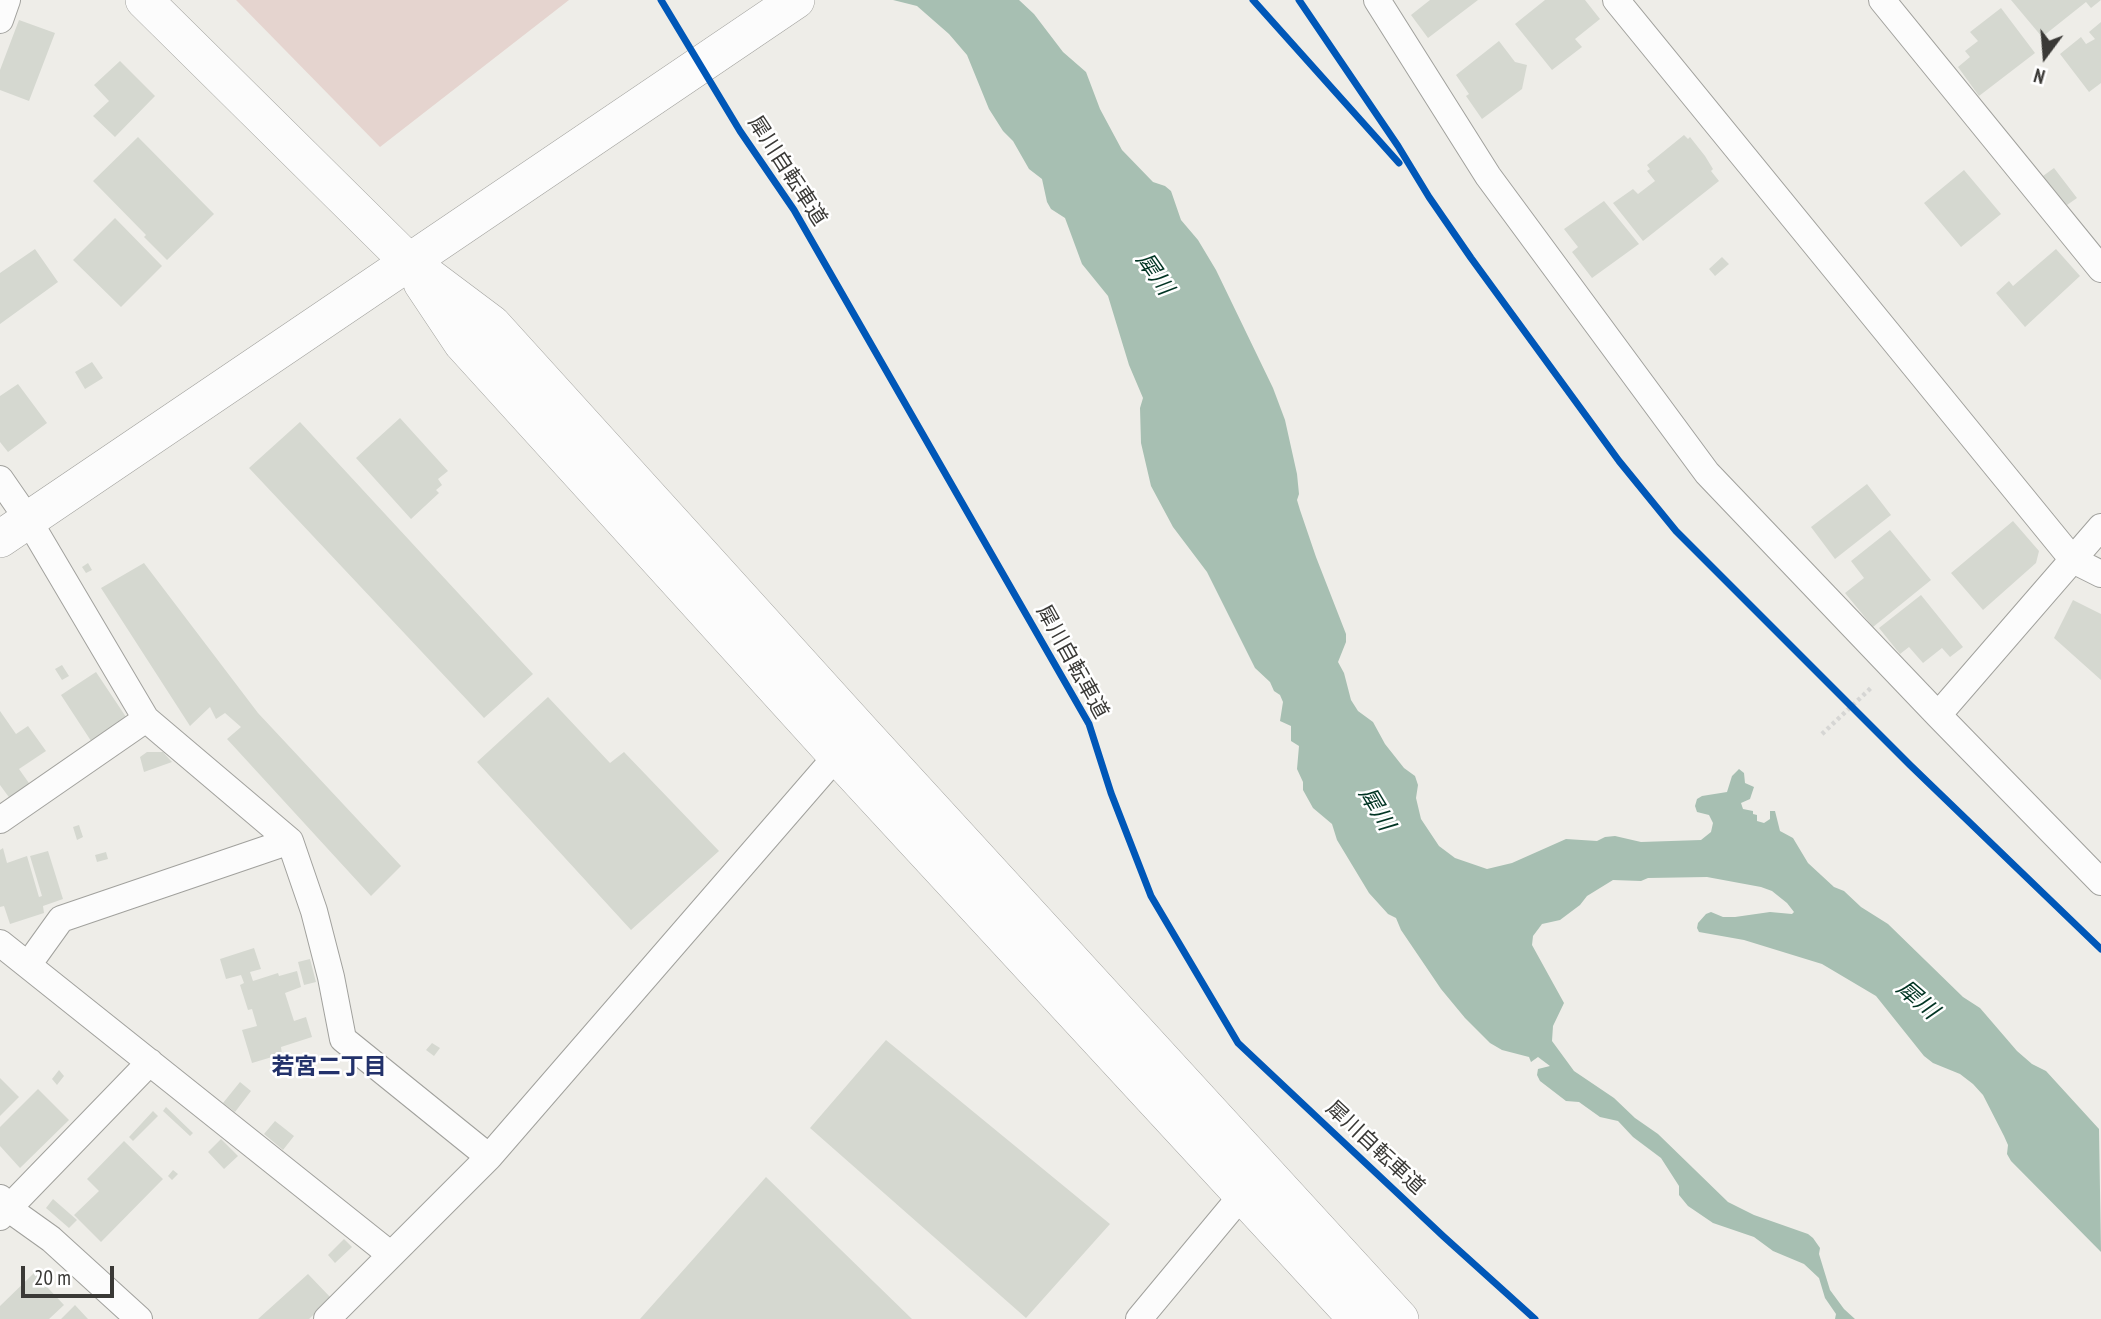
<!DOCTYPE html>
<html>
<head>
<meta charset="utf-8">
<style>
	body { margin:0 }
	#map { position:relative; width:2101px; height:1319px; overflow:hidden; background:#eeede8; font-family:"PT Sans Narrow",sans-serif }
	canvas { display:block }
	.north { position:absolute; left:2010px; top:21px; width:70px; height:70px; -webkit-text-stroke:5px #fff; paint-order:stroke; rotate:196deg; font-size:19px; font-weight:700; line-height:28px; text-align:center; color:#3a3936 }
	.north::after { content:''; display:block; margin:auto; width:24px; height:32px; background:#3a3936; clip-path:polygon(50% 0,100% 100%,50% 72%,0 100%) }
	.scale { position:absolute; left:21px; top:1266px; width:93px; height:32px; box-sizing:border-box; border:4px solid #3a3936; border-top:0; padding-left:9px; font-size:21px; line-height:24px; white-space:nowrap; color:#3a3936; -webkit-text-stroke:5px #fff; paint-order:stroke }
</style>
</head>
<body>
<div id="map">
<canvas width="2101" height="1319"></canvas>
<div class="north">N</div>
<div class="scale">20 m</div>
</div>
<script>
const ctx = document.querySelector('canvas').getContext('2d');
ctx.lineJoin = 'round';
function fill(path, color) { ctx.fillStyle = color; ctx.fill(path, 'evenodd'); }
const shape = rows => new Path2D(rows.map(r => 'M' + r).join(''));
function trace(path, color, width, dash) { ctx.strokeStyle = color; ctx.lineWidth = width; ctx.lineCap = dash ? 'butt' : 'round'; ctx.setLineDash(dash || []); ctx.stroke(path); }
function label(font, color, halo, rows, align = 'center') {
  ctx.font = font + ' "PT Sans Narrow","Noto Sans JP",sans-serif'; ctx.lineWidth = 5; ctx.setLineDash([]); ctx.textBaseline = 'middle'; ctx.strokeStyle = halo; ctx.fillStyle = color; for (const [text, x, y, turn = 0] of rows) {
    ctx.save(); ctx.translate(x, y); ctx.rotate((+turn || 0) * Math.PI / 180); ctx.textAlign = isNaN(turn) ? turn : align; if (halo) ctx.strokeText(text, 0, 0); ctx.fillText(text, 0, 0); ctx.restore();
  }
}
const green = shape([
	[236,0,569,0,380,147]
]);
const water = shape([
	[893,0,1019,0,1034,14,1063,52,1086,72,1100,109,1122,150,1153,182,1165,186,1171,191,1181,220,1198,240,1216,270,1273,388,1285,420,1297,474,1299,494,1297,500,1300,510,1316,557,1346,634,1346,642,1338,662,1344,673,1351,700,1358,711,1373,722,1385,744,1404,768,1415,776,1418,785,1416,798,1421,819,1439,846,1455,858,1487,869,1512,863,1566,839,1597,841,1605,837,1615,836,1641,842,1701,840,1711,832,1713,823,1709,815,1697,812,1695,806,1697,799,1702,796,1727,792,1732,776,1739,769,1744,773,1745,783,1754,787,1750,799,1741,803,1743,809,1753,811,1753,814,1757,815,1757,821,1764,823,1770,819,1770,811,1775,811,1780,831,1793,838,1808,863,1834,887,1844,891,1861,907,1888,924,1963,997,1980,1008,2017,1051,2032,1064,2046,1071,2099,1129,2101,1252,2011,1161,2007,1154,2008,1145,2004,1136,1983,1095,1973,1084,1960,1074,1933,1063,1924,1056,1876,996,1822,964,1744,940,1699,932,1697,928,1698,923,1706,914,1711,912,1723,917,1735,917,1770,912,1792,914,1794,912,1787,903,1772,891,1761,887,1707,877,1648,878,1641,881,1613,880,1587,896,1580,905,1560,920,1542,924,1533,936,1532,945,1564,1003,1553,1026,1552,1041,1574,1071,1614,1098,1635,1118,1658,1134,1728,1202,1754,1215,1808,1234,1813,1238,1820,1248,1819,1254,1830,1290,1844,1309,1855,1319,1835,1319,1836,1314,1825,1298,1819,1278,1804,1264,1773,1251,1754,1237,1713,1223,1688,1206,1679,1195,1679,1186,1661,1158,1633,1137,1618,1121,1600,1117,1579,1102,1566,1101,1540,1081,1537,1075,1538,1069,1550,1066,1538,1057,1531,1062,1529,1057,1502,1050,1490,1043,1465,1018,1441,989,1401,930,1396,918,1388,914,1369,893,1337,840,1332,824,1313,808,1303,790,1303,782,1297,769,1299,746,1291,741,1291,726,1280,721,1283,702,1280,695,1274,691,1270,682,1255,668,1207,572,1173,527,1151,486,1141,443,1140,408,1143,398,1129,365,1108,296,1082,264,1065,218,1051,209,1047,202,1042,179,1029,169,1013,141,1003,131,989,109,967,55,949,34,917,6]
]);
const building = shape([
	[1430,0,1478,0,1428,38,1411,15],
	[1545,0,1585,0,1600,19,1575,39,1582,47,1552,70,1515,24],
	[2011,0,2101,0,2091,8,2086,2,2042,37],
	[2001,8,2035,53,1979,96,1958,67,1970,57,1965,51,1978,41,1970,32],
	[19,20,55,33,29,101,0,90,0,70],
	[2101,22,2101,83,2089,92,2060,54,2081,37,2086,44,2095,39,2089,32],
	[1499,41,1515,62,1527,65,1522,89,1482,119,1466,96,1469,94,1456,75],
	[120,61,155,96,115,137,93,116,109,101,94,85],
	[1684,135,1688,139,1690,137,1705,156,1713,169,1711,171,1719,181,1643,241,1613,203,1633,189,1638,194,1655,181,1647,171,1650,169,1647,165],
	[138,137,214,214,167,260,144,237,146,235,93,181],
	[2054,168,2077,198,2067,205,2043,176],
	[1964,170,2001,214,1961,247,1924,203],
	[1604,201,1639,244,1592,278,1572,252,1578,247,1564,229],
	[115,218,162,266,121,307,73,260],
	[35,249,58,282,0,324,0,273],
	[2056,249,2080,276,2025,327,1996,293,2009,281,2013,286],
	[1722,257,1729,264,1715,276,1709,269],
	[92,362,103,378,85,389,75,372],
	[18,384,47,423,8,452,0,442,0,396],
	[400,418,448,471,438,479,442,485,436,490,439,493,411,519,356,458],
	[300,422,533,674,484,718,249,468],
	[1867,484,1891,515,1835,559,1811,527],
	[2013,521,2039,551,2036,563,1983,610,1951,573],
	[1890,530,1931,580,1873,627,1845,593,1864,578,1851,561],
	[88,563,92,570,86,573,82,567],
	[144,563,258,713,401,866,371,896,227,739,241,727,225,713,216,719,210,707,190,726,101,588],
	[1921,595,1963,647,1950,657,1942,648,1923,663,1909,647,1900,654,1879,628],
	[2073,600,2101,614,2101,680,2054,638],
	[62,665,69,676,62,680,55,669],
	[96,672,126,717,119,721,123,727,95,747,61,695],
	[548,697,610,763,624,752,719,851,631,930,477,762],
	[0,711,16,734,28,726,46,751,19,769,31,786,11,800,0,785],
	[147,752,163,752,172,762,144,772,140,757],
	[79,825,83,837,77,840,73,827],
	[3,848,7,863,27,856,39,897,42,896,30,856,48,851,63,899,43,906,44,913,10,924,4,906,0,907,0,850],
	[106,852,108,859,97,862,95,855],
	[254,948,261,969,250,972,253,981,278,973,279,976,297,971,301,987,285,993,294,1021,306,1017,312,1037,281,1047,282,1054,252,1063,242,1030,257,1026,252,1009,248,1010,240,985,244,983,241,975,226,979,220,959],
	[310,959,316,982,304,985,298,962],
	[886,1040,1110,1224,1026,1318,810,1128],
	[432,1043,440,1048,434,1056,426,1050],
	[59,1070,64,1076,57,1085,52,1079],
	[0,1078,19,1097,0,1116],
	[240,1082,251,1091,235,1112,223,1103],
	[38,1089,69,1120,20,1168,0,1146,0,1127],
	[166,1107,193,1133,190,1136,163,1111],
	[153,1111,158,1116,133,1141,129,1137],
	[275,1121,294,1136,283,1150,264,1134],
	[221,1139,238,1156,224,1169,208,1152],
	[124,1141,163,1179,101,1242,74,1215,99,1191,87,1179],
	[173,1170,178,1174,172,1180,168,1176],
	[766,1177,912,1319,640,1319],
	[53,1199,77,1220,69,1228,46,1208],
	[344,1239,352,1247,335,1263,328,1255],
	[34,1273,64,1305,49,1319,0,1319,0,1306],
	[308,1274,331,1298,309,1319,258,1319],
	[75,1305,88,1319,61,1319]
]);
const path = shape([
	[1822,734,1872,687]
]);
const street = shape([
	[1377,0,1488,176,1707,473,1938,715,2101,882],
	[1616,0,2073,560,2101,574],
	[1882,0,2101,269],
	[0,20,7,0],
	[0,479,29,521,146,719,290,841,314,911,331,977,343,1039,489,1157],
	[1938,715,2101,527],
	[0,820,146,719],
	[0,943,391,1255],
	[28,965,61,919,290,841],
	[0,1198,9,1209,51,1239,139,1319],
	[0,1217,150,1062],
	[327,1319,489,1157,847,744],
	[1139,1319,1252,1183]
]);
const secondary = shape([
	[144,0,408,261,492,324,860,730,1400,1319],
	[422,283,462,343,837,756,1357,1319],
	[0,539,796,0]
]);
const cycleway = shape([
	[661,0,740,131,794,210,1089,724,1111,793,1151,896,1238,1043,1443,1236,1535,1319],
	[1253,0,1399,163],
	[1299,0,1398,146,1429,197,1471,258,1619,461,1676,531,1910,765,2101,949]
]);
const streetNames = [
	["犀川自転車道",787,171,57],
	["犀川自転車道",1072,662,61],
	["犀川自転車道",1375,1148,43]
];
const waterNames = [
	["犀川",1154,274,55],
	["犀川",1376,809,59],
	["犀川",1917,1000,41]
];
const neighbourhoodNames = [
	["若宮二丁目",329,1067]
];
fill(green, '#e5d4cf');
fill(water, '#a7bfb2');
fill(building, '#d5d8d0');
trace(street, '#a1a19d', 28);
trace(secondary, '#a1a19d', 38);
trace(path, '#d6d6d4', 4.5, [3.5, 3.5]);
trace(street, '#fcfcfc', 26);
trace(secondary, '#fcfcfc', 37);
trace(cycleway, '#0057b8', 7);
label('21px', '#3a3936', '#fff', streetNames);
label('italic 23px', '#003423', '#fff', waterNames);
label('bold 23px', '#23326b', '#fff', neighbourhoodNames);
</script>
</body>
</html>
